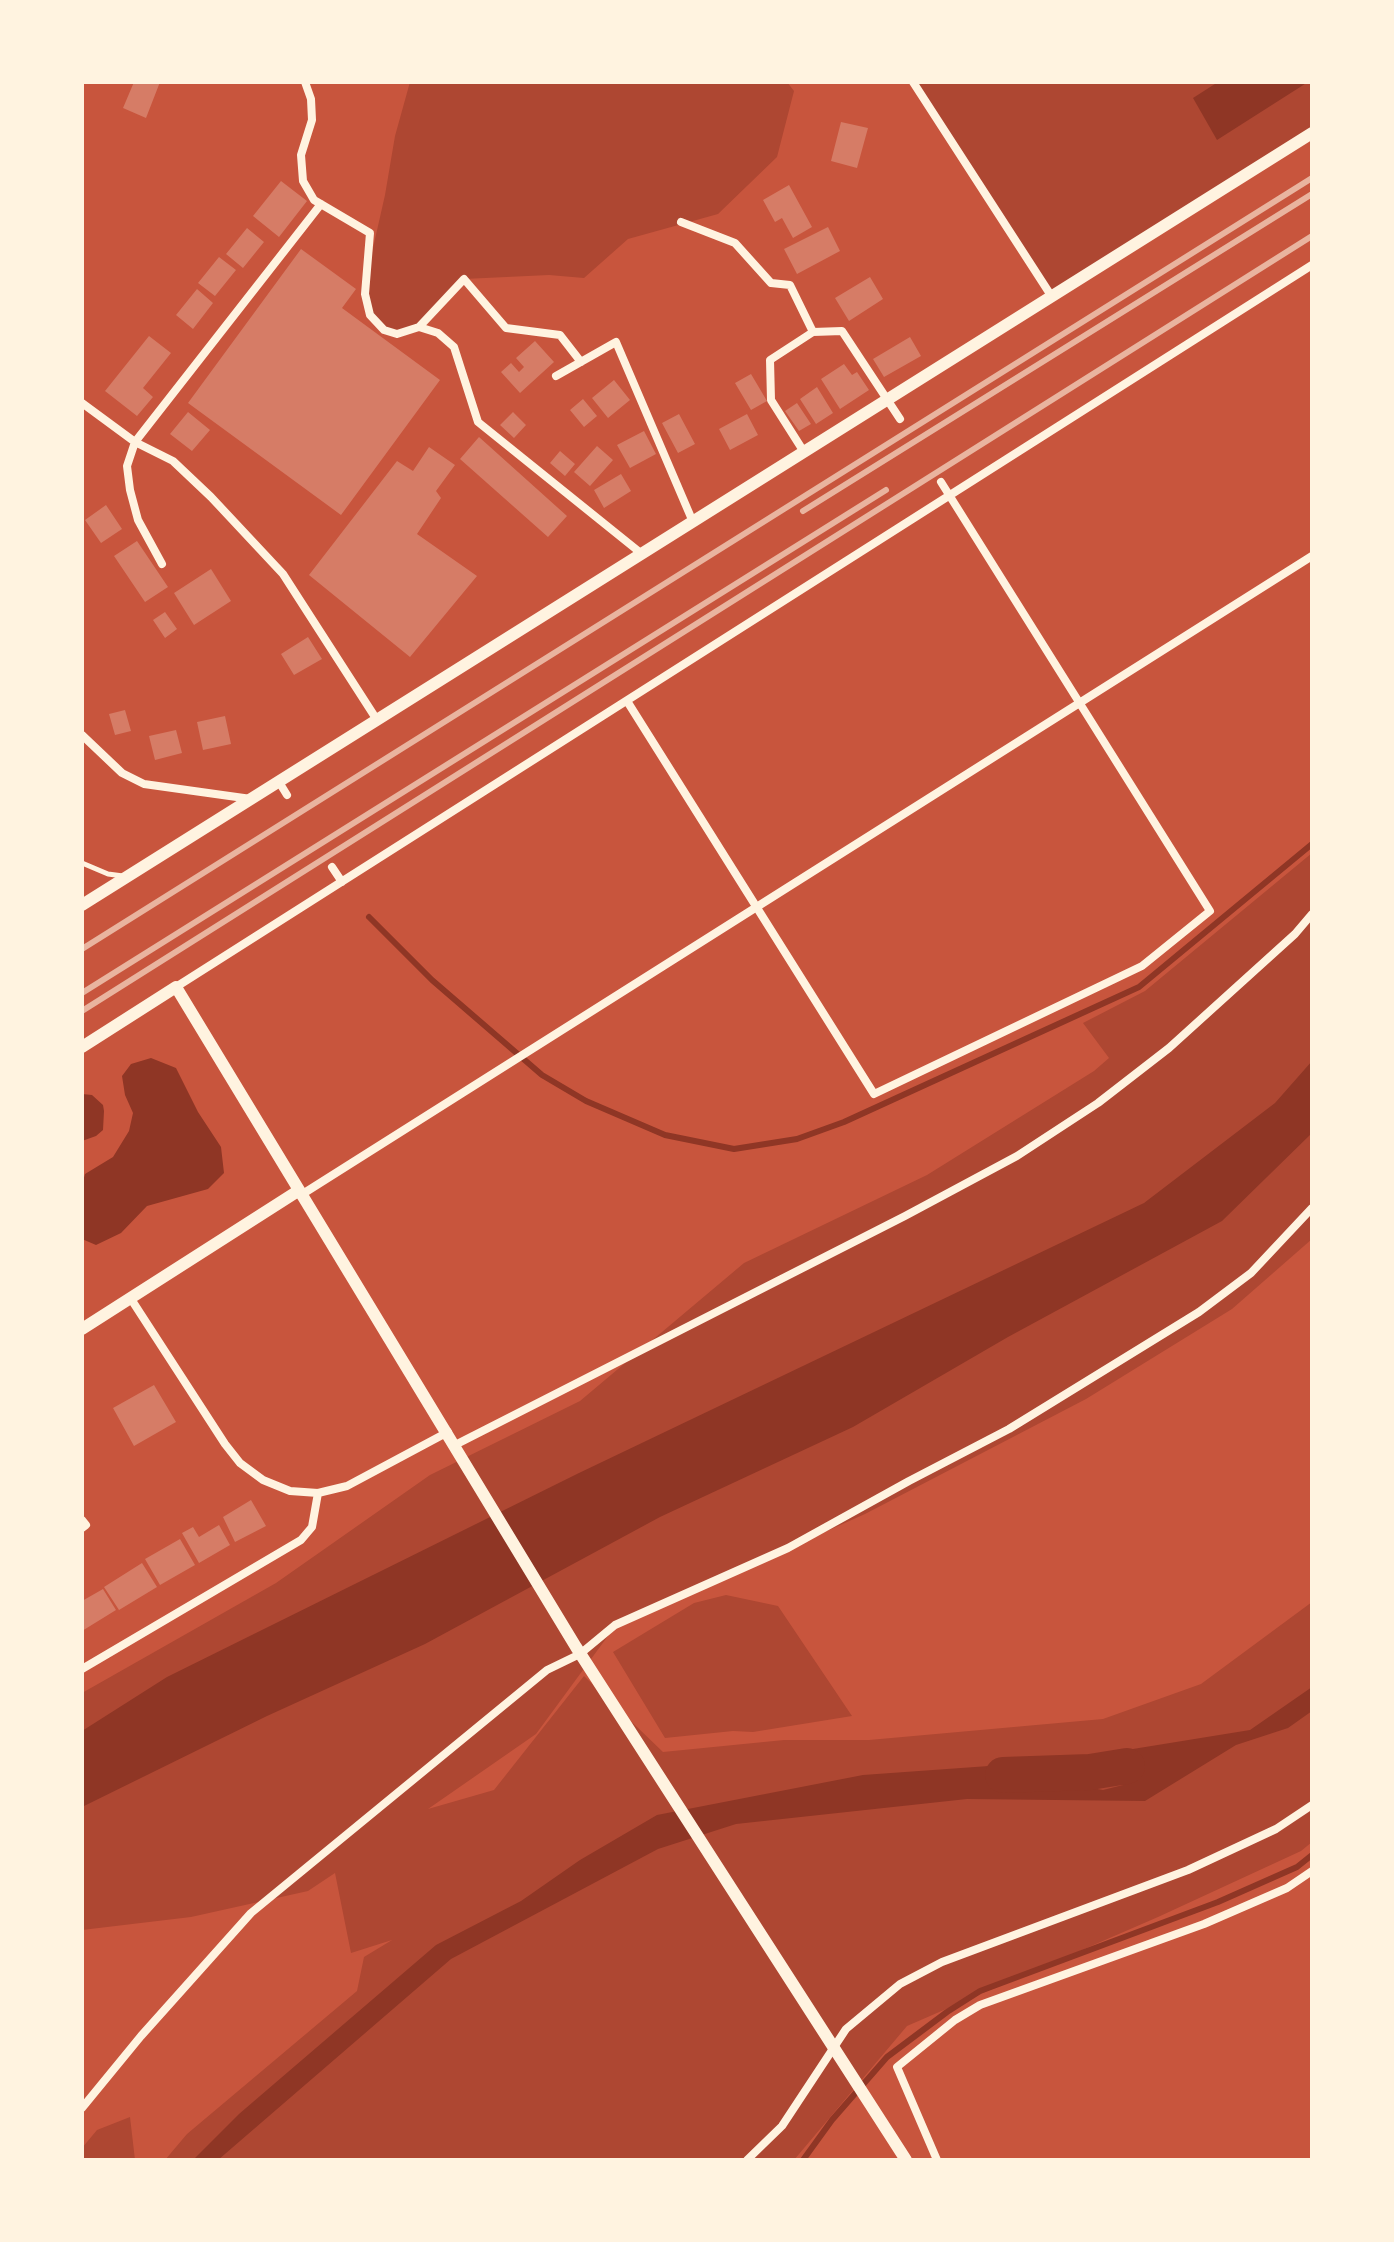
<!DOCTYPE html>
<html>
<head>
<meta charset="utf-8">
<style>
	body { margin:0 }
	#map { position:relative; width:1394px; height:2242px; overflow:hidden; background:#c8553d; font-family:Lato,sans-serif }
	canvas { display:block }
	.frame { position:absolute; inset:0; border:84px solid #fff3e0; pointer-events:none }
</style>
</head>
<body>
<div id="map">
<canvas width="1394" height="2242"></canvas>
<div class="frame"></div>
</div>
<script>
const ctx = document.querySelector('canvas').getContext('2d');
ctx.lineJoin = 'round';
function fill(path, color) { ctx.fillStyle = color; ctx.fill(path, 'evenodd'); }
const shape = rows => new Path2D(rows.map(r => 'M' + r).join(''));
function trace(path, color, width, dash) { ctx.strokeStyle = color; ctx.lineWidth = width; ctx.lineCap = dash ? 'butt' : 'round'; ctx.setLineDash(dash || []); ctx.stroke(path); }
const green = shape([
	[410,82,787,82,794,91,777,157,718,214,628,239,584,278,549,275,464,279,411,330,395,334,376,321,368,306,366,279,385,195,395,136],
	[912,82,1312,82,1312,133,1049,292],
	[1312,853,1312,1239,1232,1309,1086,1399,865,1514,616,1625,536,1734,428,1809,494,1790,584,1676,663,1752,784,1740,869,1740,1103,1719,1201,1684,1312,1602,1312,1842,1301,1851,1158,1917,907,2026,794,2160,165,2160,187,2134,357,1991,364,1957,392,1940,351,1953,335,1873,308,1891,191,1917,82,1930,82,1693,276,1583,430,1475,580,1401,744,1263,927,1175,1094,1071,1109,1058,1083,1023,1145,991],
	[726,1595,778,1606,852,1716,753,1732,733,1731,665,1738,613,1652,694,1603],
	[130,2117,135,2160,82,2160,82,2148,97,2130]
]);
const water = shape([
	[1218,82,1308,82,1217,140,1193,98],
	[151,1058,176,1068,198,1112,221,1147,224,1173,208,1189,147,1206,121,1233,96,1245,82,1239,82,1185,85,1174,113,1157,129,1131,133,1113,125,1095,122,1076,131,1064],
	[1312,1061,1312,1133,1222,1221,1008,1337,853,1427,660,1517,425,1644,267,1716,82,1807,82,1731,167,1677,579,1473,1144,1203,1275,1103],
	[82,1094,92,1095,103,1105,104,1111,103,1130,96,1136,82,1141],
	[1312,1687,1312,1711,1288,1728,1236,1745,1145,1801,967,1799,736,1824,658,1849,451,1959,218,2160,193,2160,239,2114,436,1945,521,1901,580,1860,657,1815,863,1775,1059,1761,1250,1730],
	[1052,1769,1118,1777,1123,1785,1103,1790,1058,1782]
]);
const stream = shape([
	[369,917,432,980,542,1075,586,1101,665,1135,734,1149,797,1139,844,1122,1139,987,1312,844],
	[803,2160,832,2120,887,2057,947,2012,980,1991,1218,1902,1297,1867,1312,1855]
]);
const river = shape([
	[1003,1775,1090,1772,1127,1766]
]);
const building = shape([
	[134,82,160,82,146,118,123,108],
	[841,122,868,128,857,168,831,161],
	[281,181,307,201,279,237,253,216],
	[789,185,812,227,793,238,782,218,775,222,763,200],
	[828,227,840,251,797,274,784,249],
	[247,228,264,242,243,268,226,254],
	[301,249,356,289,342,308,440,380,341,515,188,403],
	[219,257,236,270,215,296,198,283],
	[870,277,883,299,849,321,835,298],
	[197,289,213,303,193,329,176,315],
	[149,336,171,353,143,388,153,397,137,416,105,391],
	[910,337,921,356,884,377,873,359],
	[535,341,554,362,520,393,501,372,511,363,519,372,524,367,516,358],
	[844,364,852,375,857,372,869,390,840,409,821,379],
	[751,374,767,401,751,410,735,383],
	[614,380,630,400,608,418,592,398],
	[817,387,833,413,816,424,800,399],
	[583,399,597,416,584,427,570,410],
	[797,403,811,424,799,431,785,411],
	[188,412,210,430,192,451,170,434],
	[513,412,526,425,514,438,500,425],
	[679,414,695,444,678,453,662,423],
	[747,414,758,435,730,450,719,429],
	[644,431,656,454,630,468,617,445],
	[479,437,567,516,548,537,460,459],
	[597,446,613,460,590,486,574,472],
	[429,447,455,465,436,491,441,498,417,534,477,576,410,657,309,575,397,461,413,471],
	[560,451,575,464,565,476,550,463],
	[621,474,631,491,604,508,594,490],
	[106,505,122,529,101,543,85,520],
	[137,541,168,587,145,602,114,556],
	[211,569,231,601,194,625,174,593],
	[165,612,177,629,165,638,153,620],
	[308,637,322,659,294,675,281,654],
	[125,710,131,731,115,735,109,714],
	[225,716,231,744,203,750,197,722],
	[176,730,182,753,155,760,149,736],
	[154,1385,176,1422,134,1446,113,1408],
	[251,1500,266,1526,235,1542,223,1517],
	[219,1525,230,1545,199,1563,182,1533,193,1527,199,1537],
	[180,1539,195,1565,160,1585,145,1559],
	[142,1563,157,1587,119,1610,104,1587],
	[103,1589,116,1610,82,1631,82,1601]
]);
const service = shape([
	[82,863,108,874,123,876]
]);
const minor = shape([
	[305,82,311,99,312,120,301,155,303,181,314,200,370,233,365,294,370,315,384,330,397,334,419,327,438,333,454,347,478,422,642,554],
	[913,82,1052,297],
	[681,222,735,243,771,283,790,285,813,332],
	[419,327,464,279,506,328,560,335,581,362],
	[556,376,616,342,693,522],
	[82,403,135,442,173,461,211,497,283,574,377,720],
	[804,452,771,400,770,360,813,332,842,331,900,419],
	[162,564,138,520,130,490,127,466,135,442,321,204],
	[627,701,874,1094,1142,966,1210,911,941,482],
	[82,735,122,773,144,784,251,799],
	[279,782,287,795],
	[332,867,342,882],
	[176,987,1312,265],
	[301,1195,1312,556],
	[131,1299,225,1444,240,1463,263,1480,290,1491,318,1493,347,1486,448,1432],
	[455,1445,905,1216,1017,1156,1098,1103,1169,1048,1295,934,1312,914],
	[82,1520,86,1525,82,1528],
	[82,1669,301,1540,312,1527,318,1493],
	[82,2108,141,2036,251,1913,547,1670,580,1654,615,1625,788,1548,909,1481,1009,1429,1199,1312,1251,1273,1312,1208],
	[747,2160,782,2126,846,2029,900,1984,942,1962,1188,1870,1276,1829,1312,1805],
	[937,2160,897,2067,955,2020,980,2005,1204,1924,1287,1888,1312,1871]
]);
const tertiary = shape([
	[82,905,1312,133],
	[82,1047,176,987,576,1647,906,2160],
	[82,1329,298,1191]
]);
const rail = shape([
	[803,511,1312,194],
	[82,949,1312,178],
	[82,993,886,490],
	[82,1011,1312,236]
]);
fill(green, '#ae4732');
fill(water, '#8f3625');
trace(stream, '#8f3625', 6);
trace(river, '#8f3625', 36);
fill(building, '#d67c66');
trace(service, '#fff3e0', 5);
trace(minor, '#fff3e0', 8);
trace(tertiary, '#fff3e0', 12);
trace(rail, '#e9b49f', 6);
</script>
</body>
</html>
